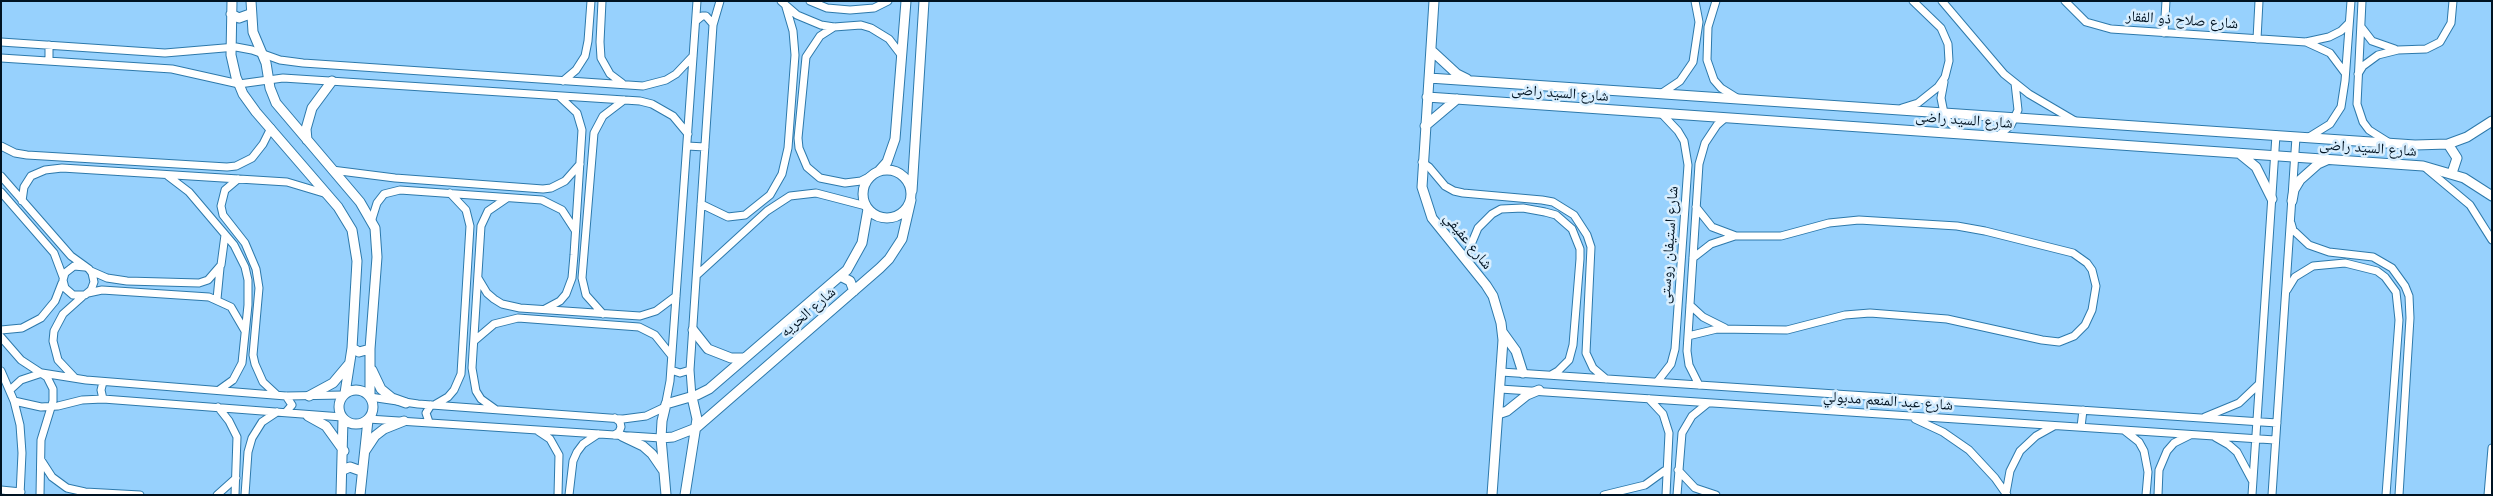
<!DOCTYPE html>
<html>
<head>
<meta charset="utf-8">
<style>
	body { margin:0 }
	#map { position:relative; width:2493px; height:496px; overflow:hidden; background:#97d1fd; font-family:Inter,sans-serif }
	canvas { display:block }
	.frame { position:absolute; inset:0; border:2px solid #001322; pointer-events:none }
</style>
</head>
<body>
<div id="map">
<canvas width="2493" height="496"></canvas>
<div class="frame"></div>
</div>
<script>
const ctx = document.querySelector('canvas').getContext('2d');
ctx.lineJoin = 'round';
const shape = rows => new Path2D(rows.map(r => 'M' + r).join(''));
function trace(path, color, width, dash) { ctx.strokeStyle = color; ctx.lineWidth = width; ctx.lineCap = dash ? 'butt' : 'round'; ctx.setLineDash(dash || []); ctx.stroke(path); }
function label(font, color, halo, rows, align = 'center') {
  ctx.font = font + ' Inter,"Noto Naskh Arabic",sans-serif'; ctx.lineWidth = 5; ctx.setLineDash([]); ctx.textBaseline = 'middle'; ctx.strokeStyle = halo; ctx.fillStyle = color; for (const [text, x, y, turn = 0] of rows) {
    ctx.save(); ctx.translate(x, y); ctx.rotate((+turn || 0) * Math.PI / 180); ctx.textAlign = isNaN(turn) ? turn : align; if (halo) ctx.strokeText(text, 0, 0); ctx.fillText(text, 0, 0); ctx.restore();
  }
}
const minor = shape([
	[602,1,600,42,601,58,610,74,622,83],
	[781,1,797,15,821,25,834,27,861,25,871,28,889,39,902,56],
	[810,1,827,8,850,10,874,8,888,1],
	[1716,1,1708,27,1707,60,1714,80,1721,88,1737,98],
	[1942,1,2004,74,2029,94,2075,121],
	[2065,1,2086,22,2111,29,2306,42,2329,37,2341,31,2349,23],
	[2362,1,2357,104,2363,122,2369,130,2388,142],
	[696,21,702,16,706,16,713,24],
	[834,27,820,36,806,57,798,138,799,148,807,167,820,178,845,183,861,181,871,176],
	[2362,28,2372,41,2395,49],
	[2164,33,2166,1],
	[2257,39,2259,1],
	[1,42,165,53,236,47,252,50,280,60,303,63,643,86,666,80,676,74,693,56],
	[2306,42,2330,53,2345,73],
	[1,58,172,69,239,84,283,78,640,101,652,104,673,116,688,134],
	[49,61,49,45],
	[2358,74,2363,66,2378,55,2398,50,2426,49,2440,42,2451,23,2453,1],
	[563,81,576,70,585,56,588,41,591,1],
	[1944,82,1941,98,1944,113,1948,121,1961,134],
	[1662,93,1680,81,1693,62,1699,22,1695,1],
	[1902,108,1918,103,1938,87,1945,77,1949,61,1948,44,1941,28,1913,1],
	[1998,136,2011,125,2018,110,2015,83],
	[2309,137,2330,124,2341,107,2345,81,2351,1],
	[1,146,15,153,27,155,227,167,236,166,252,158,263,144,271,128],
	[687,146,705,147],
	[1422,162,1429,167,1445,186,1454,191,1463,193,1542,200,1553,202,1574,215,1587,235,1591,247,1586,353,1593,368,1606,379],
	[2427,169,2470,205,2492,240],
	[332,170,395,178,543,189,551,188,565,181,580,164],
	[1,176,71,256,89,269,92,273,94,282,91,290,85,295,73,295,65,288,63,280,65,273,74,266,85,267],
	[168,176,189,192,234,245,245,267,248,280,248,305,242,363,233,380,219,390],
	[238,179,225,190,221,206,223,215,245,243,256,269,259,288,253,355,255,364,263,382,277,395],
	[1,192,54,253,63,277],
	[22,201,24,187,31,176,45,170,62,168,287,182,327,194],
	[701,204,728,217,745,215,770,195,782,174,788,148,795,55,793,31,786,7],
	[372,219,377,203,384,194,400,190,542,200,562,210,575,230],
	[2291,223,2293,230,2309,245,2329,252,2373,257,2392,268,2405,286,2409,296,2410,318,2399,495],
	[1693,258,1711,244,1735,236],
	[1465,259,1478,228,1492,214,1501,209,1523,208,1545,212,1556,215,1572,229,1580,249,1580,259,1573,345,1569,360,1558,371,1551,375],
	[91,271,107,278,127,281,199,283,208,280,221,265,225,235],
	[697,275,767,211,790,196,816,193,866,206],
	[478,278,487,293,494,299,502,304,520,308,640,316,656,311,676,296],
	[2287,290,2295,277,2313,266,2345,263,2377,271,2385,277,2396,292,2399,320,2386,495],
	[88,293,102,290,209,297,231,307,245,331],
	[217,299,220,268],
	[1690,305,1703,317,1725,328],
	[545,309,560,301,566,294,572,278,574,255,582,130,577,113,560,97],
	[603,314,586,295,582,278,594,133,603,116,624,100],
	[1,330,22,328,41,318,55,301,62,283],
	[1688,336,1717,329,1787,330,1845,315,1870,313,1947,319,2042,340,2059,342,2074,336,2085,325,2092,310,2096,286,2092,270,2087,263,2073,253,1985,231,1957,226,1859,220,1829,223,1781,236,1736,236,1712,227,1696,207],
	[1,337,21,360,47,377,53,389,53,401,41,440,40,495],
	[474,341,494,324,518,318,639,327,655,335,671,355],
	[671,370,680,373,690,370],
	[1,371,14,401,20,425,22,453,20,495],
	[1501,372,2277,423],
	[74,377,58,360,53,341,54,331,63,314,82,297],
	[1657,382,1671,364,1675,349,1688,165,1684,141,1678,131,1661,113],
	[1699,385,1689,365,1687,351,1699,164,1705,143,1717,125,1725,118],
	[1500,389,2275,440],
	[10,390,21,380,42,373,86,380,286,396,344,395],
	[286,396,292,405,286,412],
	[370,397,418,404,623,419,646,416,665,407,670,381,697,1],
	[692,397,690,370,713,25,720,1],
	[103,399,101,390,103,382],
	[1649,399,1663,414,1669,433,1666,495],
	[14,401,41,407,58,406,82,400,103,399,342,417],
	[436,404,448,397,454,390,461,374,470,226,466,210,450,193],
	[218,407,229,421,237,437,235,495],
	[495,409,481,399,476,391,472,368,481,226,488,211,507,198],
	[1835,411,1837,394],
	[2205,417,2239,403,2259,384],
	[368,419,661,438],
	[1915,419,1943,432,1969,450,1995,478,2007,495],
	[429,422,426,413,431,405],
	[2081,427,2083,410],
	[538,431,550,439,559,455,558,495],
	[2125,431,2139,442,2144,451,2148,472,2146,495],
	[614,435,619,432,621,427,620,422,615,418],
	[2215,437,2229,445,2237,452,2252,480],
	[41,460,52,477,67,488,85,492,140,495],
	[1678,470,1695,488,1716,495],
	[1,490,21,492],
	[2006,493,2010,471,2020,451,2036,436,2054,426],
	[217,495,236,478],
	[245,495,248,452,252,438,262,422,277,412],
	[569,495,573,461,577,452,583,444,598,434],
	[1604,495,1645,485,1667,469],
	[1677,495,1682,433,1692,416,1708,403],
	[2158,495,2159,470,2167,451,2174,443,2190,435],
	[2252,495,2276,135],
	[2272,495,2296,137],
	[2488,495,2492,448]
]);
const tertiary = shape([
	[232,1,231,55,236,77,243,94,256,112,338,207,352,230,357,261,352,348,345,393],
	[251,1,253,32,266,63,270,88,276,103,360,202,375,228,377,257,370,349,370,397],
	[1434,1,1422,187,1432,218,1486,285,1493,296,1501,323,1503,340,1492,495],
	[231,14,239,18,250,14],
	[1431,50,1457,74,1467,79],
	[1429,78,2415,145,2448,144,2467,137,2492,121],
	[1427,97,2423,166,2464,178,2492,196],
	[1425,126,1457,99],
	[307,140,306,129,312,108,332,81],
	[2448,144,2457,158,2452,173],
	[2240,154,2256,167,2272,199],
	'863 194a24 24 0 1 1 48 0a24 24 0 1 1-48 0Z',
	[879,171,887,162,895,139,906,1],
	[912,191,924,1],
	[2292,201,2294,190,2300,180,2318,164,2327,160],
	[840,276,850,281,854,291],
	[693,330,708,349,731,358,743,358],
	[1503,333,1516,351,1523,373],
	[352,348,359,352,370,349],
	[372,370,381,389,392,398,406,403],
	'339 407a17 17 0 1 1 34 0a17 17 0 1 1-34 0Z',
	[309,396,333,383,349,364],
	[1498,414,1507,411,1527,395,1539,390],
	[308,416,326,426,344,451],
	[622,436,643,446,652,454,663,470],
	[661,438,673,437,696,428,880,268,889,259,902,239,911,200],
	[365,451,375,436,384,429,404,421],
	[343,470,350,467,361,471],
	[341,495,343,419],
	[360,495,368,420],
	[666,495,661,438,662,421,666,404,697,395,709,389,847,270,862,243,868,209],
	[685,495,697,419,692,397]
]);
const streetNames = [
	["شارع صلاح ذو الفقار",2182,20,4],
	["شارع السيد راضى",1560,93,4],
	["شارع السيد راضى",1964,120,4],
	["شارع السيد راضى",2368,148,4],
	["شارع عفيفي",1468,241,51],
	["شارع استيفان روستى",1669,245,-86],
	["شارع الحريه",808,312,-41],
	["شارع عبد المنعم مدبولي",1888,401,4]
];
trace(minor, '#2d79ab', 9);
trace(tertiary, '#2d79ab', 11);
trace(minor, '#fff', 7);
trace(tertiary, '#fff', 9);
label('15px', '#001322', '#d8eefe', streetNames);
</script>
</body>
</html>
